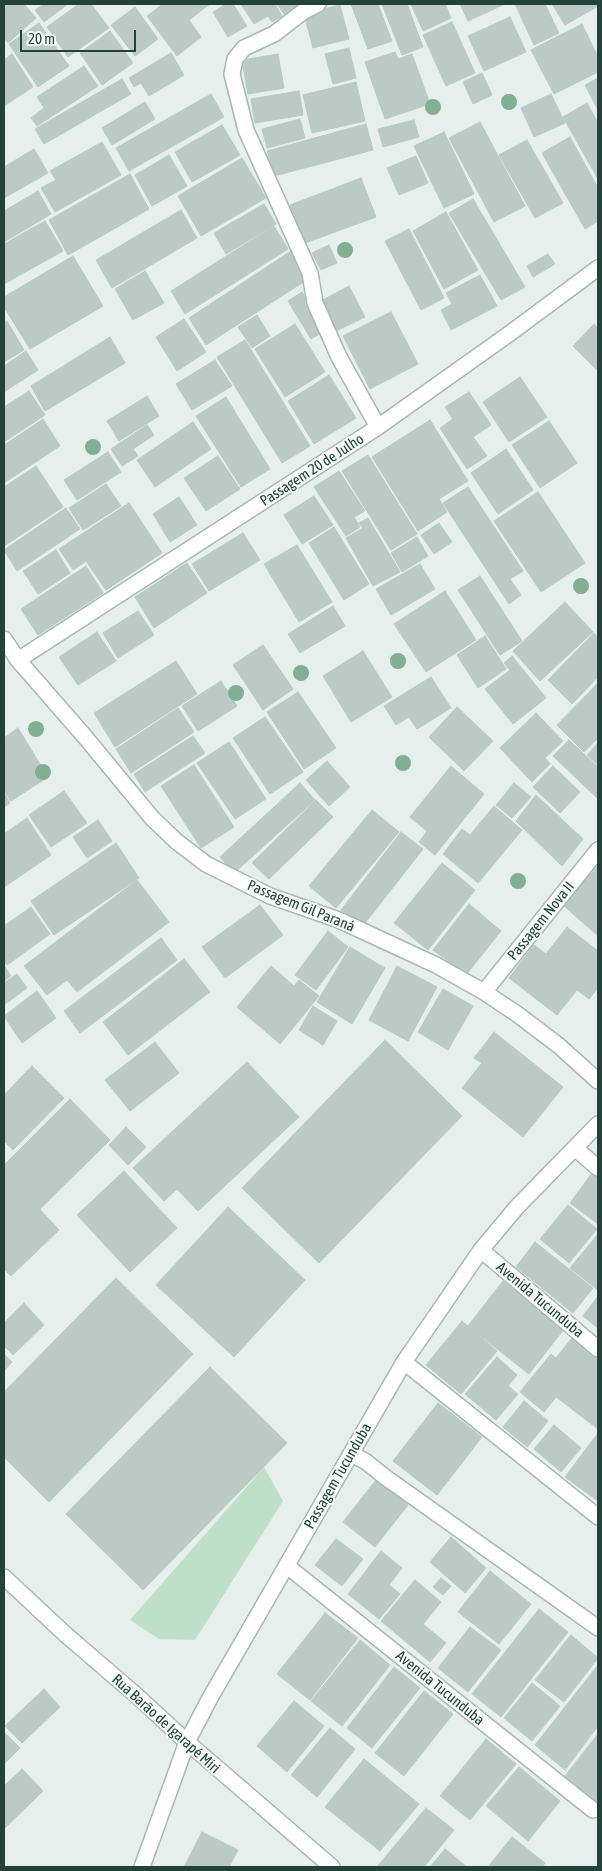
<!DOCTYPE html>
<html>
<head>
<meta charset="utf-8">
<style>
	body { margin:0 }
	#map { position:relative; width:602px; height:1871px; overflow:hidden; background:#e6efeb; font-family:"Asap Condensed",sans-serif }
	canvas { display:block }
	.frame { position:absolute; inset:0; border:5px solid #24423a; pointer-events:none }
	.scale { position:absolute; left:20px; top:30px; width:116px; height:22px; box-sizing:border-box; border:2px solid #24423a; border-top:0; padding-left:6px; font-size:15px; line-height:18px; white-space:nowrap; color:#24423a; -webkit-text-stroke:4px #f7fbf9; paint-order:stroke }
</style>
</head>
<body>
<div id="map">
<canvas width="602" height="1871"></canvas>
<div class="frame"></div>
<div class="scale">20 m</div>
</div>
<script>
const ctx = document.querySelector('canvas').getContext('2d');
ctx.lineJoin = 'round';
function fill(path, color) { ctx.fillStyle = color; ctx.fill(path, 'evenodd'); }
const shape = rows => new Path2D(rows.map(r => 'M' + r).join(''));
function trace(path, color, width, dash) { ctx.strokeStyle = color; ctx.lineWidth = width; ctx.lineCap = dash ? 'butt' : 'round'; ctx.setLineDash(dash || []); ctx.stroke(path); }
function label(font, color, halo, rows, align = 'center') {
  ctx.font = font + ' "Asap Condensed",sans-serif'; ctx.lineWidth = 4; ctx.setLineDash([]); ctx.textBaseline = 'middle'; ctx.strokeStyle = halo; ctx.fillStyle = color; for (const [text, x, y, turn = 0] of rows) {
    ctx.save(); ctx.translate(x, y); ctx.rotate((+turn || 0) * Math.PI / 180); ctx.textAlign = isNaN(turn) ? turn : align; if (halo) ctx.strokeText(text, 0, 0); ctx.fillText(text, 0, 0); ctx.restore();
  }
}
const green = shape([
	[264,1467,283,1501,195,1640,159,1639,130,1620]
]);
const building = shape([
	[4,4,24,4,36,18,8,43,4,38,4,4],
	[44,4,68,4,44,22,35,10,44,4],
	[79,4,91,4,109,28,68,57,47,27,79,4],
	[163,4,210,4,189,20,201,37,177,56,147,16,163,4],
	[226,4,233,4,247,26,228,37,213,12,226,4],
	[241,4,275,4,282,16,272,22,268,16,254,24,241,4],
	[277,4,307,4,287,18,277,4],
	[351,4,378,4,392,41,368,49,351,4],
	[382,4,407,4,423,47,402,55,382,4],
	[411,4,445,4,451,18,423,31,411,4],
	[460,4,505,4,468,21,460,4],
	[515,4,545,4,559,33,534,45,515,4],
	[552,4,598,4,598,6,565,25,552,4],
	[340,5,349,39,313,48,304,14,340,5],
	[135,7,158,39,135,56,111,25,135,7],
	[510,17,526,52,484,71,468,36,510,17],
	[452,22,475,73,446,86,423,35,452,22],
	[39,23,69,66,38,87,9,44,39,23],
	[582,24,598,57,598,72,554,94,531,50,582,24],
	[110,31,133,63,102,85,80,53,110,31],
	[349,48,356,78,333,84,325,54,349,48],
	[395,52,398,59,412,54,430,104,385,119,365,62,395,52],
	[171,53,184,75,149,96,141,83,134,87,129,78,171,53],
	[12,54,33,87,4,106,4,60,12,54],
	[278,54,284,88,248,94,242,60,278,54],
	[84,66,98,86,37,126,31,118,44,108,37,97,84,66],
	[482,73,492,95,473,104,463,82,482,73],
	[598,78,598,110,585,85,598,78],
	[122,79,131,94,44,144,35,129,122,79],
	[356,82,365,121,312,133,303,95,356,82],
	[299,91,303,115,255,123,251,99,299,91],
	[211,94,224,117,129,171,116,148,211,94],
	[551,94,565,123,534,137,521,108,551,94],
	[145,102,155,119,112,145,102,128,145,102],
	[587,103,598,123,598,179,563,117,587,103],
	[300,119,305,138,267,148,262,129,300,119],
	[414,120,419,137,383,147,378,129,414,120],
	[480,122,525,206,494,222,449,138,480,122],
	[366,124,373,150,274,176,267,151,366,124],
	[222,125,240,155,192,182,175,152,222,125],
	[444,132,474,194,444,208,414,146,444,132],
	[570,137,598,188,598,221,585,229,542,153,570,137],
	[527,140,563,203,535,218,499,155,527,140],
	[102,142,121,175,55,212,41,188,56,180,50,171,102,142],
	[34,149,48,173,4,198,4,167,34,149],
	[169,155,187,186,152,206,135,175,169,155],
	[416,156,428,183,399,195,387,168,416,156],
	[242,158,266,198,201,236,178,196,242,158],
	[130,174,149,209,68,255,49,220,130,174],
	[361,178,376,217,305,243,290,205,361,178],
	[38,191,51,214,4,242,4,211,38,191],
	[473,199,525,287,501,300,449,213,473,199],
	[264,204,276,224,226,254,214,233,264,204],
	[181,210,197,238,112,288,96,260,181,210],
	[446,212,478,270,444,289,413,231,446,212],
	[45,221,63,251,4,284,4,244,45,221],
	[274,226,288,249,185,314,171,291,274,226],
	[409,229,444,298,421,310,385,241,409,229],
	[329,245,337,263,321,270,312,253,329,245],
	[291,251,308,279,206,345,189,318,291,251],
	[548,254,555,264,533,277,527,266,548,254],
	[73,256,103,306,30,349,4,307,4,297,73,256],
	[145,271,164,303,133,320,115,289,145,271],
	[480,275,497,306,451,330,441,310,452,304,446,293,480,275],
	[349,286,365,317,334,332,319,302,349,286],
	[302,292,326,330,311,339,288,301,302,292],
	[391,312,418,364,370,389,343,336,391,312],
	[257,315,270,336,252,348,238,327,257,315],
	[184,319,206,352,177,371,156,337,184,319],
	[7,321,24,350,4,362,4,323,7,321],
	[295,324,325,372,285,397,255,349,295,324],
	[594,324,598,329,598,371,573,346,594,324],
	[110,337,125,363,45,411,31,386,110,337],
	[245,340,310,446,282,463,217,357,245,340],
	[26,351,38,370,4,392,4,366,26,351],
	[215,360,232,386,192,410,176,384,215,360],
	[329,375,356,418,314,444,288,401,329,375],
	[520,377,547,417,509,442,483,402,520,377],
	[29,391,45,415,4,442,4,407,29,391],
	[469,392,491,425,473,437,487,456,467,469,440,428,453,419,445,407,469,392],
	[147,396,159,416,119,441,107,421,147,396],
	[226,397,270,469,241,487,196,416,226,397],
	[43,419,60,446,4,483,4,445,43,419],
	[430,420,468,481,439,499,447,512,418,531,372,457,430,420],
	[549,421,577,463,540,488,512,445,549,421],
	[193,422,211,449,155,487,137,460,193,422],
	[147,425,154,435,133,449,138,456,122,466,111,449,147,425],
	[506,449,533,490,498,514,471,473,506,449],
	[108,452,121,472,77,500,64,480,108,452],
	[368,455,417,534,391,550,342,471,368,455],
	[218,456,240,489,206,511,184,478,218,456],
	[36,466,63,507,4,546,4,487,36,466],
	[339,471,365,511,354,517,360,527,346,536,314,487,339,471],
	[106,484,121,506,83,530,69,508,106,484],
	[468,487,523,571,510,579,521,595,509,604,443,503,468,487],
	[538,492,585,563,541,592,494,521,538,492],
	[314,496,333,525,302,544,284,515,314,496],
	[179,497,197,525,170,542,153,514,179,497],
	[129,503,162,553,106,590,86,561,73,570,59,549,129,503],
	[66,508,80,529,17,571,4,550,66,508],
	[368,518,400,572,373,586,346,538,363,528,359,523,368,518],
	[439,523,452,542,434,554,421,535,439,523],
	[334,527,369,584,344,600,309,543,334,527],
	[243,533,260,560,209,591,192,564,243,533],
	[417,537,428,556,402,572,391,553,417,537],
	[297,545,332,602,299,622,264,564,297,545],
	[56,550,70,573,38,594,23,571,56,550],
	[187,563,207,593,154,628,135,597,187,563],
	[420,564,435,589,391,615,376,589,420,564],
	[86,566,103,593,38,635,21,609,86,566],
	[480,576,522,641,500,655,458,590,480,576],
	[445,591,476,640,426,672,394,624,445,591],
	[565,602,593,632,540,681,513,651,565,602],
	[333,606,345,626,300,653,288,634,333,606],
	[138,611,154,635,118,658,103,633,138,611],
	[97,632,116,661,78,685,59,657,97,632],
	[594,633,598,638,598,677,572,704,548,680,594,633],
	[485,636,506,669,478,688,457,655,485,636],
	[263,645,293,689,263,710,233,665,263,645],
	[363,651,392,697,351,722,323,676,363,651],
	[512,656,546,698,513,724,485,689,510,670,504,663,512,656],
	[176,661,197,694,115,747,94,713,176,661],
	[431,677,451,708,417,729,409,717,396,725,384,706,431,677],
	[221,681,237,706,198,731,182,706,221,681],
	[598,683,598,738,584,752,557,725,598,683],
	[298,692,336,748,304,769,267,712,298,692],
	[457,707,493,741,464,771,429,737,457,707],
	[178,708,194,732,131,773,116,749,178,708],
	[536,713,563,741,545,758,550,764,532,782,500,748,536,713],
	[265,717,303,772,270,794,233,738,265,717],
	[18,728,48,777,11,801,4,790,4,738,18,728],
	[193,736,205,753,145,792,134,774,193,736],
	[569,740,598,767,598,799,553,756,569,740],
	[229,742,266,799,235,819,197,763,229,742],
	[598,743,598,765,587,755,598,743],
	[327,761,350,787,329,806,306,780,327,761],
	[194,765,234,827,201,848,161,786,194,765],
	[451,766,484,794,435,855,419,842,427,831,410,817,451,766],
	[553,766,580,792,560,813,533,787,553,766],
	[300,783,315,800,234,873,220,857,300,783],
	[514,783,531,797,512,818,496,805,514,783],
	[64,791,87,823,51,847,29,815,64,791],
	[4,792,10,803,4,807,4,792],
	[536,795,583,839,562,866,516,821,536,795],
	[316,800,333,817,269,879,252,863,316,800],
	[494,806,522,830,478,883,443,854,462,829,470,835,494,806],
	[372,810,399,832,336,908,309,886,372,810],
	[27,818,51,855,4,887,4,834,27,818],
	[98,820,112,841,87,858,73,837,98,820],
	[401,832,423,849,362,927,341,910,401,832],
	[116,843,139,878,54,935,31,901,116,843],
	[442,863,475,890,428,950,394,923,442,863],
	[598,866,598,936,563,905,598,866],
	[137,880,169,922,77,992,67,980,47,995,24,966,137,880],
	[469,904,501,931,466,975,433,950,469,904],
	[260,905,283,935,225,978,202,947,260,905],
	[31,907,50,934,7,965,4,961,4,926,31,907],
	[567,927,598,951,598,988,589,999,577,990,557,1015,509,978,534,945,546,954,567,927],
	[328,931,348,947,316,990,295,975,328,931],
	[161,938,177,960,80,1033,64,1011,161,938],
	[350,947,385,968,352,1024,317,1002,350,947],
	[184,959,210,992,128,1055,103,1022,184,959],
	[4,965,11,976,4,981,4,965],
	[271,966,294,986,299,980,319,996,280,1044,237,1007,271,966],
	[397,966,437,987,408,1041,369,1020,397,966],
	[17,974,27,988,4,1005,4,983,17,974],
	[443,989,473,1006,448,1050,418,1032,443,989],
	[37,991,56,1018,22,1043,4,1016,37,991],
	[313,1006,337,1021,323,1045,299,1030,313,1006],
	[494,1032,563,1087,523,1137,462,1088,482,1063,474,1058,494,1032],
	[385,1040,462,1116,319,1263,242,1188,385,1040],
	[155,1042,179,1073,130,1111,105,1080,155,1042],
	[247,1062,299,1117,198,1211,177,1189,164,1201,133,1168,247,1062],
	[32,1066,64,1098,13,1150,4,1141,4,1095,32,1066],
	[70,1099,110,1140,40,1209,35,1204,4,1235,4,1165,70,1099],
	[126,1127,146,1147,128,1165,109,1145,126,1127],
	[124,1171,177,1228,130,1272,77,1215,124,1171],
	[592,1173,598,1178,598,1224,570,1203,592,1173],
	[35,1204,59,1230,11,1276,4,1269,4,1235,35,1204],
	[568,1205,597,1229,569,1263,540,1239,568,1205],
	[228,1207,305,1280,234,1357,156,1285,228,1207],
	[598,1234,598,1290,570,1268,598,1234],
	[535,1242,593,1288,573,1313,516,1267,535,1242],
	[116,1278,193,1354,49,1502,4,1457,4,1392,116,1278],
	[503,1281,564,1329,529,1374,468,1326,503,1281],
	[598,1296,598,1328,583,1316,598,1296],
	[24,1303,44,1325,13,1355,4,1346,4,1323,24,1303],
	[462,1321,497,1351,461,1394,426,1365,462,1321],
	[572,1338,598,1359,598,1429,556,1397,544,1412,520,1392,551,1354,556,1358,572,1338],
	[4,1354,12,1362,4,1371,4,1354],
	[497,1357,517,1375,508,1386,518,1394,496,1420,465,1394,497,1357],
	[210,1367,287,1443,143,1590,66,1514,210,1367],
	[524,1401,548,1421,527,1447,503,1427,524,1401],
	[438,1403,482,1437,437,1495,393,1461,438,1403],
	[554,1425,581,1448,561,1472,534,1449,554,1425],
	[598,1433,598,1501,565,1477,598,1433],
	[376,1480,408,1505,375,1547,343,1522,376,1480],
	[451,1537,486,1568,465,1593,430,1562,451,1537],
	[336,1539,363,1559,342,1586,315,1565,336,1539],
	[381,1551,402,1568,389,1585,400,1594,379,1619,348,1594,381,1551],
	[490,1571,531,1604,499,1644,458,1612,490,1571],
	[441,1578,451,1586,443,1595,433,1587,441,1578],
	[415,1580,441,1602,423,1624,446,1643,430,1662,381,1621,415,1580],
	[539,1609,568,1632,501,1717,472,1694,539,1609],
	[325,1613,358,1638,310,1700,277,1674,325,1613],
	[470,1627,501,1650,468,1692,438,1668,470,1627],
	[571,1635,598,1658,564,1702,535,1680,571,1635],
	[360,1640,390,1665,342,1726,311,1701,360,1640],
	[598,1665,598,1726,565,1770,535,1745,598,1665],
	[394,1667,420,1688,372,1748,347,1728,394,1667],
	[532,1683,560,1706,532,1741,504,1718,532,1683],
	[44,1689,60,1707,22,1743,5,1726,44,1689],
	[424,1691,453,1714,404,1776,375,1753,424,1691],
	[294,1701,324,1726,287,1772,257,1746,294,1701],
	[330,1728,355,1749,317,1797,291,1775,330,1728],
	[4,1732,20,1748,4,1764,4,1732],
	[598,1734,598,1798,596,1801,565,1776,598,1734],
	[486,1739,516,1764,470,1820,440,1796,486,1739],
	[364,1759,419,1804,380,1851,325,1807,364,1759],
	[519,1767,560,1801,528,1841,486,1806,519,1767],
	[22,1769,43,1791,4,1829,4,1786,22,1769],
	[426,1808,454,1830,424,1867,377,1867,426,1808],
	[202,1832,238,1850,229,1867,184,1867,202,1832],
	[512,1837,545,1863,542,1867,488,1867,512,1837],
	[445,1849,467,1867,430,1867,445,1849]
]);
const minor = shape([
	[318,4,304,11,274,34,244,48,235,59,232,74,246,130,310,273,315,303,339,357,378,427],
	[4,639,18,660,86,738,152,818,176,841,206,864,270,896,339,920,436,965,484,992,517,1014,558,1045,598,1081],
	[18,660,378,427,509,334,598,268],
	[484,992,598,850],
	[576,1149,598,1168],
	[481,1250,598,1349],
	[404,1362,598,1517],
	[351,1454,365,1461,385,1477,598,1628],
	[287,1566,593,1810],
	[142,1867,187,1742,332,1867]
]);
const tertiary = shape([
	[4,1577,65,1634,136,1695,187,1742,210,1698,404,1362,481,1250,516,1208,598,1124]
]);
const trees = [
	[509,102],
	[433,107],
	[345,250],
	[93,447],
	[581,586],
	[398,661],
	[301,673],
	[236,693],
	[36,729],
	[403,763],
	[43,772],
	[518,881]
];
const streetNames = [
	["Passagem 20 de Julho",312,470,-33],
	["Passagem Gil Paraná",301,906,22],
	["Passagem Nova II",541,921,-51],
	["Avenida Tucunduba",540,1300,40],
	["Passagem Tucunduba",338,1476,-60],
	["Avenida Tucunduba",440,1688,39],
	["Rua Barão de Igarapé Miri",166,1724,42]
];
fill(green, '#bfe0c8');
fill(building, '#bbcac4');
trace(building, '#b8c9c2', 1);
trace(minor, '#a8b8b2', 18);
trace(tertiary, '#a8b8b2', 18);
trace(minor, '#fff', 15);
trace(tertiary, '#fff', 15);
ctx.fillStyle = '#80af93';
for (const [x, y] of trees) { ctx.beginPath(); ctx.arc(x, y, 8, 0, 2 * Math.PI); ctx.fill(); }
label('15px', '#24423a', '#f7fbf9', streetNames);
</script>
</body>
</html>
